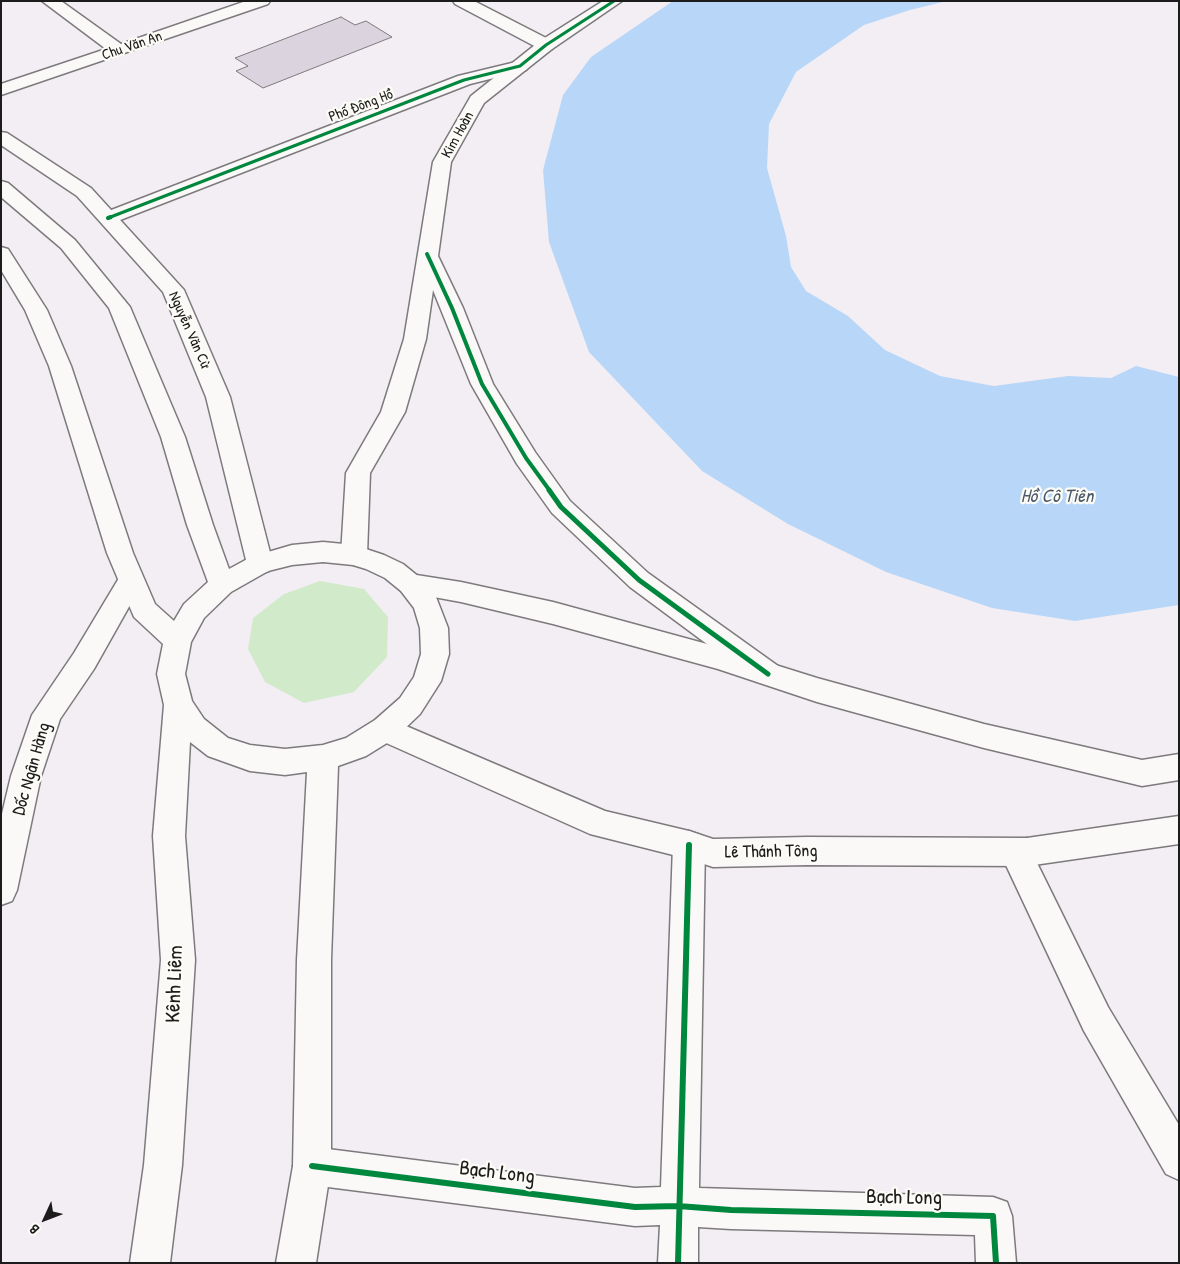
<!DOCTYPE html>
<html>
<head>
<meta charset="utf-8">
<style>
	body { margin:0 }
	#map { position:relative; width:1180px; height:1264px; overflow:hidden; background:#f3eef4; font-family:"Patrick Hand",sans-serif }
	canvas { display:block }
	.frame { position:absolute; inset:0; border:2px solid #1c1c1c; pointer-events:none }
	.north { position:absolute; left:20px; top:1194px; width:50px; height:50px; -webkit-text-stroke:4px #fdfcf7; paint-order:stroke; rotate:227deg; font-size:14px; font-weight:700; line-height:20px; text-align:center; color:#1c1c1c }
	.north::after { content:''; display:block; margin:auto; width:18px; height:22px; background:#1c1c1c; clip-path:polygon(50% 0,100% 100%,50% 72%,0 100%) }
</style>
</head>
<body>
<div id="map">
<canvas width="1180" height="1264"></canvas>
<div class="frame"></div>
<div class="north">B</div>
</div>
<script>
const ctx = document.querySelector('canvas').getContext('2d');
ctx.lineJoin = 'round';
function fill(path, color) { ctx.fillStyle = color; ctx.fill(path, 'evenodd'); }
const shape = rows => new Path2D(rows.map(r => 'M' + r).join(''));
function trace(path, color, width, dash) { ctx.strokeStyle = color; ctx.lineWidth = width; ctx.lineCap = dash ? 'butt' : 'round'; ctx.setLineDash(dash || []); ctx.stroke(path); }
function label(font, color, halo, rows, align = 'center') {
  ctx.font = font + ' "Patrick Hand",sans-serif'; ctx.lineWidth = 4.5; ctx.setLineDash([]); ctx.textBaseline = 'middle'; ctx.strokeStyle = halo; ctx.fillStyle = color; for (const [text, x, y, turn = 0] of rows) {
    ctx.save(); ctx.translate(x, y); ctx.rotate((+turn || 0) * Math.PI / 180); ctx.textAlign = isNaN(turn) ? turn : align; if (halo) ctx.strokeText(text, 0, 0); ctx.fillText(text, 0, 0); ctx.restore();
  }
}
const green = shape([
	[320,581,364,589,388,617,387,657,354,692,304,703,265,682,248,649,253,618,284,594]
]);
const water = shape([
	[673,1,947,1,910,10,864,25,796,72,769,124,767,168,786,236,791,267,806,291,848,316,885,350,940,376,994,386,1068,376,1111,378,1136,366,1179,377,1179,605,1075,621,992,608,886,572,788,524,702,471,589,352,549,242,543,170,563,95,591,57]
]);
const building = shape([
	[341,17,355,25,366,21,392,37,263,88,236,71,248,66,235,58,341,17]
]);
const minor = shape([
	[42,1,61,1,121,44,246,1,270,1,268,4,1,95,1,84,106,49,42,1],
	[453,1,474,1,552,41,554,45,552,49,546,50,540,49,455,4,453,1],
	[520,61,526,62,529,66,526,70,470,84,115,222,108,224,101,222,98,218,101,214,458,76,520,61],
	[131,570,140,573,144,580,94,669,60,719,41,776,17,890,12,901,1,905,1,818,11,776,32,715,74,653,122,573,131,570],
	[689,831,700,835,705,845,699,1188,993,1197,1007,1202,1012,1216,1016,1263,976,1263,975,1235,731,1229,698,1227,698,1263,658,1263,660,1225,635,1226,312,1185,299,1179,293,1166,299,1153,312,1147,635,1188,661,1187,673,845,678,835,689,831],
	[1027,838,1038,842,1043,852,1037,863,1108,1007,1179,1125,1179,1180,1166,1174,1084,1031,1005,863,1016,842,1027,838]
]);
const tertiary = shape([
	[603,1,622,1,552,49,484,103,451,162,438,256,463,308,493,384,535,452,570,501,648,573,778,666,782,674,778,682,768,685,758,682,630,587,552,513,517,464,471,384,433,290,426,339,405,412,370,473,367,555,363,562,354,565,345,562,341,555,346,473,381,412,404,339,433,162,471,96,540,41,603,1],
	[1,132,7,133,91,188,184,290,230,397,273,564,269,571,260,574,251,571,247,564,206,397,163,292,77,196,1,145,1,132]
]);
const secondary = shape([
	[410,574,461,582,553,602,718,647,817,678,984,724,1142,760,1179,754,1179,780,1142,786,984,748,817,702,718,669,553,624,461,602,401,591,397,584,401,577,410,574],
	[385,717,605,811,689,831,713,839,807,837,1027,838,1179,816,1179,844,1027,866,807,865,713,867,689,859,590,834,375,738,370,729,375,720,385,717]
]);
const primary = shape([
	[1,181,8,183,75,240,130,307,185,437,213,525,229,569,251,557,292,545,323,542,354,545,384,555,403,564,419,577,436,597,448,628,449,654,441,681,420,714,395,738,366,756,338,766,331,960,331,1166,316,1263,276,1263,293,1166,297,960,307,772,285,775,250,771,208,756,190,742,185,836,195,960,182,1165,170,1263,130,1263,144,1165,161,960,153,836,164,705,157,674,163,644,134,617,107,553,49,366,25,310,1,270,1,247,8,249,47,310,71,366,133,553,155,604,174,621,184,604,208,582,187,525,161,437,109,308,61,248,1,197,1,181],
	[323,562,353,565,366,569,385,578,401,591,414,608,420,628,421,654,414,677,400,698,375,720,346,738,323,745,285,749,250,745,228,738,204,719,192,701,185,674,191,642,204,618,231,592,268,571,292,565,323,562]
]);
const cyclewayFar3 = shape([
	[108,218,464,80,520,66,546,45,614,1]
]);
const cyclewayFar2 = shape([
	[108,218,111,217],
	[427,254,452,308,482,384,526,458,550,491]
]);
const cyclewayFar1 = shape([
	[549,490,561,507,639,580,768,674]
]);
const cycleway = shape([
	[312,1166,635,1207,678,1206,731,1210,993,1216,996,1263],
	[678,1263,689,845]
]);
const farStreetnames = [
	["Chu Văn An",132,46,-19],
	["Phố Đông Hồ",361,106,-21],
	["Kim Hoàn",458,135,-61],
	["Nguyễn Văn Cừ",189,330,66]
];
const streetNames = [
	["Dốc Ngân Hàng",32,769,-74],
	["Lê Thánh Tông",771,852,-1]
];
const waterNames = [
	["Hồ Cô Tiên",1057,497]
];
const nearStreetnames = [
	["Kênh Liêm",175,984,-88],
	["Bạch Long",497,1173,7],
	["Bạch Long",904,1198,1]
];
fill(green, '#d1eaca');
fill(water, '#b8d7f8');
fill(building, '#dbd4df');
trace(building, '#7d7a7d', 1);
trace(minor, '#7d7a7d', 3);
trace(tertiary, '#7d7a7d', 3);
trace(secondary, '#7d7a7d', 3);
trace(primary, '#7d7a7d', 3);
fill(minor, '#faf9f8');
fill(tertiary, '#faf9f8');
fill(secondary, '#faf9f8');
fill(primary, '#faf9f8');
trace(cyclewayFar3, '#00873e', 3);
trace(cyclewayFar2, '#00873e', 4);
trace(cyclewayFar1, '#00873e', 5);
trace(cycleway, '#00873e', 6);
label('15px', '#1c1c1c', '#fdfcf7', farStreetnames);
label('18px', '#1c1c1c', '#fdfcf7', streetNames);
label('italic 19px', '#4a5a6a', '#fdfcf7', waterNames);
label('21px', '#1c1c1c', '#fdfcf7', nearStreetnames);
</script>
</body>
</html>
